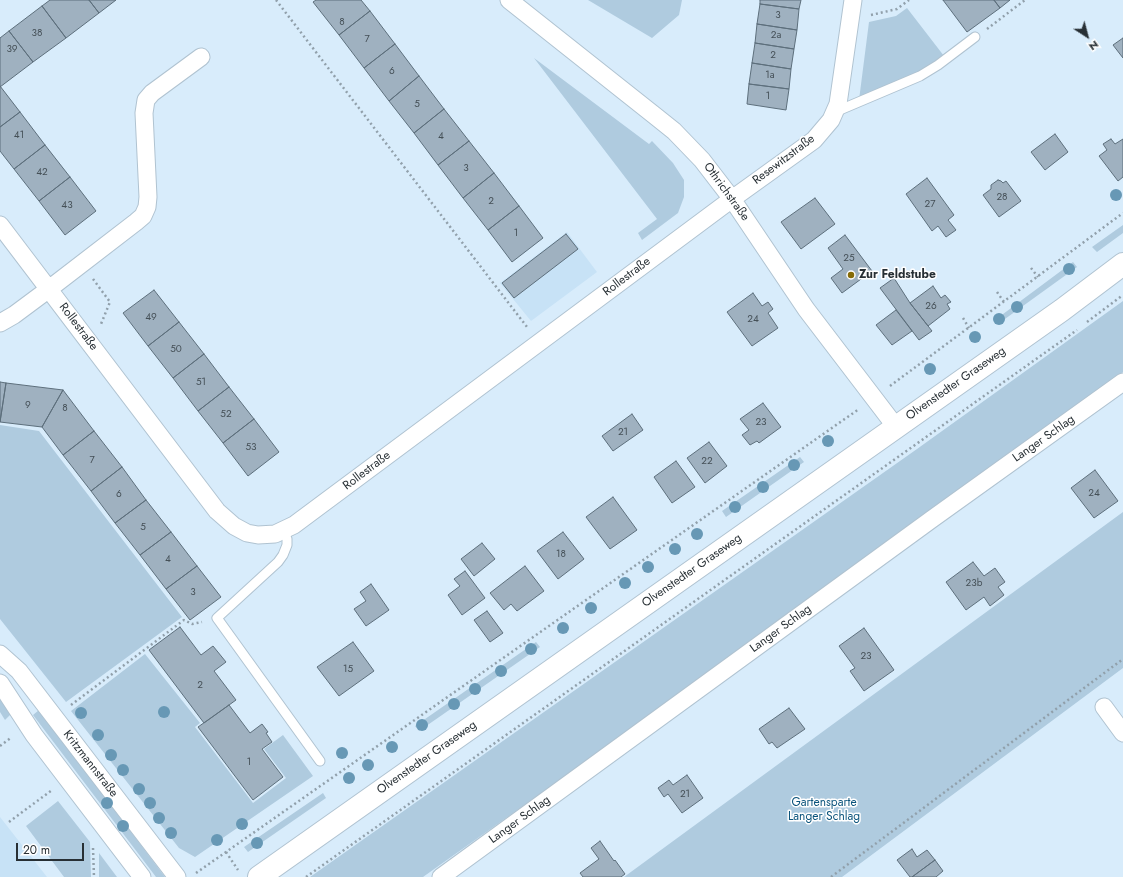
<!DOCTYPE html>
<html>
<head>
<meta charset="utf-8">
<style>
	body { margin:0 }
	#map { position:relative; width:1123px; height:877px; overflow:hidden; background:#d8ecfb; font-family:Jost,sans-serif }
	canvas { display:block }
	.north { position:absolute; left:1067px; top:16px; width:40px; height:40px; -webkit-text-stroke:3px #fff; paint-order:stroke; rotate:144deg; font-size:11px; font-weight:700; line-height:16px; text-align:center; color:#272f34 }
	.north::after { content:''; display:block; margin:auto; width:14px; height:18px; background:#272f34; clip-path:polygon(50% 0,100% 100%,50% 72%,0 100%) }
	.scale { position:absolute; left:16px; top:843px; width:68px; height:18px; box-sizing:border-box; border:2px solid #272f34; border-top:0; padding-left:5px; font-size:12px; line-height:14px; white-space:nowrap; color:#272f34; -webkit-text-stroke:3px #fff; paint-order:stroke }
</style>
</head>
<body>
<div id="map">
<canvas width="1123" height="877"></canvas>
<div class="north">N</div>
<div class="scale">20 m</div>
</div>
<script>
const ctx = document.querySelector('canvas').getContext('2d');
ctx.lineJoin = 'round';
function fill(path, color) { ctx.fillStyle = color; ctx.fill(path, 'evenodd'); }
const shape = rows => new Path2D(rows.map(r => 'M' + r).join(''));
function trace(path, color, width, dash) { ctx.strokeStyle = color; ctx.lineWidth = width; ctx.lineCap = dash ? 'butt' : 'round'; ctx.setLineDash(dash || []); ctx.stroke(path); }
function label(font, color, halo, rows, align = 'center') {
  ctx.font = font + ' Jost,sans-serif'; ctx.lineWidth = 3; ctx.setLineDash([]); ctx.textBaseline = 'middle'; ctx.strokeStyle = halo; ctx.fillStyle = color; for (const [text, x, y, turn = 0] of rows) {
    ctx.save(); ctx.translate(x, y); ctx.rotate((+turn || 0) * Math.PI / 180); ctx.textAlign = isNaN(turn) ? turn : align; if (halo) ctx.strokeText(text, 0, 0); ctx.fillText(text, 0, 0); ctx.restore();
  }
}
const built = shape([
	[567,232,597,272,531,321,500,283],
	[0,817,47,877,0,877]
]);
const green = shape([
	[588,0,682,0,679,15,652,38],
	[907,8,944,56,915,75,859,100,869,22,896,16],
	[534,58,649,144,652,141,673,163,684,180,684,197,678,213,642,240,638,233,657,219],
	[1123,225,1123,233,1097,252,1092,247],
	[1073,262,1077,267,998,324,995,320],
	[1123,301,1123,372,751,644,430,872,423,877,310,877,917,449],
	[0,425,39,431,182,617,66,702,0,619],
	[800,457,804,462,726,517,722,511],
	[1123,512,1123,668,842,877,624,877],
	[536,642,540,647,419,731,415,726],
	[145,654,200,723,195,727,253,803,286,778,264,749,283,735,313,776,195,857,179,848,71,711],
	[0,693,13,712,5,720,0,712],
	[39,710,165,877,156,877,33,715],
	[323,793,326,798,248,852,244,847],
	[58,801,90,842,91,877,64,877,26,826],
	[99,853,117,877,99,877]
]);
const building = shape([
	[50,0,89,0,99,13,66,38,42,6,50,0],
	[89,0,116,0,99,13,89,0],
	[316,0,361,0,370,11,339,35,313,2,316,0],
	[760,0,801,0,799,9,760,4,760,0],
	[943,0,994,0,1000,8,967,32,943,0],
	[994,0,1010,0,1000,8,994,0],
	[760,4,799,9,797,30,757,24,760,4],
	[42,6,66,38,33,62,9,31,42,6],
	[370,11,395,44,364,68,339,35,370,11],
	[757,24,797,30,794,49,755,43,757,24],
	[9,31,33,62,0,87,0,38,9,31],
	[1123,38,1123,58,1113,45,1123,38],
	[755,43,794,49,791,69,752,63,755,43],
	[395,44,419,76,389,101,364,68,395,44],
	[752,63,791,69,789,89,749,84,752,63],
	[419,76,444,109,414,133,389,101,419,76],
	[749,84,789,89,786,110,747,104,749,84],
	[0,86,20,112,0,127,0,86],
	[444,109,469,141,438,165,414,133,444,109],
	[20,112,45,145,14,169,0,151,0,127,20,112],
	[1055,134,1068,152,1045,170,1031,152,1055,134],
	[1111,139,1115,144,1123,139,1123,177,1118,181,1099,156,1107,150,1103,144,1111,139],
	[469,141,494,173,463,198,438,165,469,141],
	[45,145,70,177,39,201,14,169,45,145],
	[494,173,519,206,488,230,463,198,494,173],
	[70,177,96,211,65,235,39,201,70,177],
	[927,178,954,215,948,220,956,230,946,237,938,226,932,231,906,194,927,178],
	[998,180,1001,181,1003,183,1006,181,1021,201,999,217,983,195,991,189,991,185,998,180],
	[815,198,835,224,801,249,781,222,815,198],
	[519,206,543,238,512,262,488,230,519,206],
	[566,234,578,249,514,298,502,283,566,234],
	[845,235,872,271,842,293,831,278,843,269,828,248,845,235],
	[894,278,910,303,932,331,919,340,880,288,894,278],
	[933,286,941,298,945,295,951,302,947,304,950,309,928,326,910,303,933,286],
	[154,290,179,322,148,346,123,313,154,290],
	[753,293,762,306,768,302,773,309,768,313,778,328,752,346,727,312,753,293],
	[896,310,912,331,892,345,876,325,896,310],
	[179,322,204,354,173,378,148,346,179,322],
	[204,354,229,387,198,411,173,378,204,354],
	[0,382,6,383,0,422,0,382],
	[6,383,63,390,42,427,0,422,6,383],
	[229,387,254,419,223,443,198,411,229,387],
	[63,390,94,431,63,455,42,427,63,390],
	[763,403,781,427,759,443,757,441,750,445,742,435,749,430,740,419,763,403],
	[632,414,643,430,613,451,602,436,632,414],
	[254,419,279,452,248,476,223,443,254,419],
	[94,431,122,467,91,491,63,455,94,431],
	[709,442,727,466,705,483,687,458,709,442],
	[676,461,695,487,672,503,654,477,676,461],
	[122,467,146,500,115,523,91,491,122,467],
	[1095,470,1118,501,1094,518,1071,488,1095,470],
	[613,497,637,530,610,549,586,517,613,497],
	[146,500,171,532,140,555,115,523,146,500],
	[171,532,197,566,166,589,140,555,171,532],
	[563,532,584,559,558,579,537,551,563,532],
	[482,543,495,559,474,576,461,559,482,543],
	[973,562,984,576,995,568,1005,582,998,587,1004,595,990,606,984,597,966,610,946,582,973,562],
	[197,566,221,597,190,620,166,589,197,566],
	[525,566,544,591,517,611,511,604,504,610,490,593,525,566],
	[465,571,485,598,462,615,448,595,460,586,454,579,465,571],
	[371,584,389,610,366,626,354,609,366,601,360,592,371,584],
	[487,611,503,633,490,642,474,620,487,611],
	[180,627,201,655,213,646,226,662,214,671,236,700,204,723,149,650,180,627],
	[864,628,894,670,864,691,850,671,855,668,839,646,864,628],
	[353,642,374,671,339,696,317,667,353,642],
	[229,705,250,733,262,724,268,732,266,733,272,742,262,749,283,777,253,800,198,727,229,705],
	[789,708,805,729,777,748,772,742,769,744,759,729,789,708],
	[687,775,703,798,682,813,668,794,664,797,658,788,669,780,673,785,687,775],
	[600,841,614,861,615,860,625,874,621,877,583,877,580,873,599,859,591,848,600,841],
	[912,849,917,857,927,850,935,860,912,877,910,877,897,860,912,849],
	[935,860,943,871,936,877,912,877,935,860]
]);
const path = shape([
	[276,0,527,327],
	[871,15,897,9,909,0],
	[987,29,1025,0],
	[1031,268,1038,277],
	[93,279,110,302,101,324],
	[997,292,1004,302],
	[963,318,969,328],
	[1087,322,1123,295],
	[890,386,1123,213],
	[71,705,184,620,192,624,202,622],
	[0,746,12,737],
	[9,822,52,790],
	[93,848,94,877],
	[226,852,238,870],
	[196,873,859,409],
	[306,877,1077,330],
	[831,877,1123,659]
]);
const lane = shape([
	[835,112,920,76,938,65,975,37],
	[284,531,287,539,287,545,283,555,278,562,217,618,320,761]
]);
const street = shape([
	[509,0,654,115,674,131,702,160,732,199,806,309,896,427],
	[0,225,217,511,234,526,247,533,258,535,275,534,294,525,732,199,814,140,831,120,838,104,853,0],
	[0,323,14,315,49,289,136,222,143,216,147,207,148,197,144,113,146,100,152,93,201,57],
	[0,654,19,671,177,877],
	[0,683,34,735,142,877],
	[1104,707,1123,733],
	[441,877,932,519,1123,382]
]);
const secondary = shape([
	[259,877,1062,310,1123,264]
]);
const trees = [
	[1116,195],
	[1069,269],
	[1017,307],
	[999,319],
	[975,337],
	[930,369],
	[828,441],
	[794,465],
	[763,487],
	[735,507],
	[697,534],
	[675,549],
	[648,567],
	[625,583],
	[591,608],
	[563,628],
	[531,649],
	[501,671],
	[475,689],
	[454,704],
	[164,712],
	[81,713],
	[422,725],
	[98,735],
	[392,747],
	[342,753],
	[111,755],
	[368,765],
	[123,770],
	[349,778],
	[139,789],
	[107,803],
	[150,803],
	[159,818],
	[242,824],
	[123,826],
	[171,833],
	[217,840],
	[257,843]
];
const markers = [
	[851,275,4,"#866b07"]
];
const numberNames = [
	["3",778,16],
	["8",342,23],
	["38",37,34],
	["2a",776,36],
	["7",367,40],
	["39",12,50],
	["2",773,56],
	["6",392,72],
	["1a",770,76],
	["1",768,97],
	["5",417,105],
	["41",19,136],
	["4",441,137],
	["3",466,169],
	["42",42,173],
	["28",1002,198],
	["2",491,202],
	["27",930,205],
	["43",67,206],
	["1",516,234],
	["25",849,259],
	["26",931,307],
	["49",151,318],
	["24",753,320],
	["50",176,350],
	["51",201,383],
	["9",28,406],
	["8",65,409],
	["52",226,415],
	["23",761,423],
	["21",623,433],
	["53",251,448],
	["7",92,461],
	["22",707,462],
	["24",1094,494],
	["6",119,495],
	["5",143,528],
	["18",561,555],
	["4",168,560],
	["23b",974,584],
	["3",193,593],
	["23",866,657],
	["15",348,670],
	["2",200,686],
	["1",249,763],
	["21",685,795]
];
const streetNames = [
	["Resewitzstraße",784,160,-37],
	["Othrichstraße",726,192,54],
	["Rollestraße",627,277,-37],
	["Rollestraße",78,327,53],
	["Olvenstedter Graseweg",956,384,-35],
	["Langer Schlag",1044,439,-35],
	["Rollestraße",367,471,-37],
	["Olvenstedter Graseweg",692,571,-35],
	["Langer Schlag",781,629,-36],
	["Olvenstedter Graseweg",427,758,-35],
	["Kritzmannstraße",90,764,52],
	["Langer Schlag",520,820,-36]
];
const poiNames = [
	["Zur Feldstube",859,275]
];
const parkNames = [
	["Gartensparte",824,803],
	["Langer Schlag",824,817]
];
fill(built, '#c7e2f6');
fill(green, '#afcbdf');
fill(building, '#9fb1c0');
trace(building, '#5d6f7c', 1);
trace(lane, '#b0c3d1', 11);
trace(street, '#b0c3d1', 19);
trace(secondary, '#b0c3d1', 24);
trace(path, '#91a0ab', 2.5, [2, 3]);
trace(lane, '#fff', 9);
trace(street, '#fff', 17);
trace(secondary, '#fff', 22);
ctx.fillStyle = '#6798b5';
for (const [x, y] of trees) { ctx.beginPath(); ctx.arc(x, y, 6, 0, 2 * Math.PI); ctx.fill(); }
for (const [x, y, r, color] of markers) { const dot = new Path2D(); dot.arc(x, y, r, 0, 2 * Math.PI); ctx.fillStyle = color; ctx.fill(dot); trace(dot, '#fff', 1.5); }
label('10px', '#455057', null, numberNames);
label('12px', '#272f34', '#fff', streetNames);
label('bold 12px', '#272f34', '#fff', poiNames, 'left');
label('12px', '#0b547c', '#fff', parkNames);
</script>
</body>
</html>
